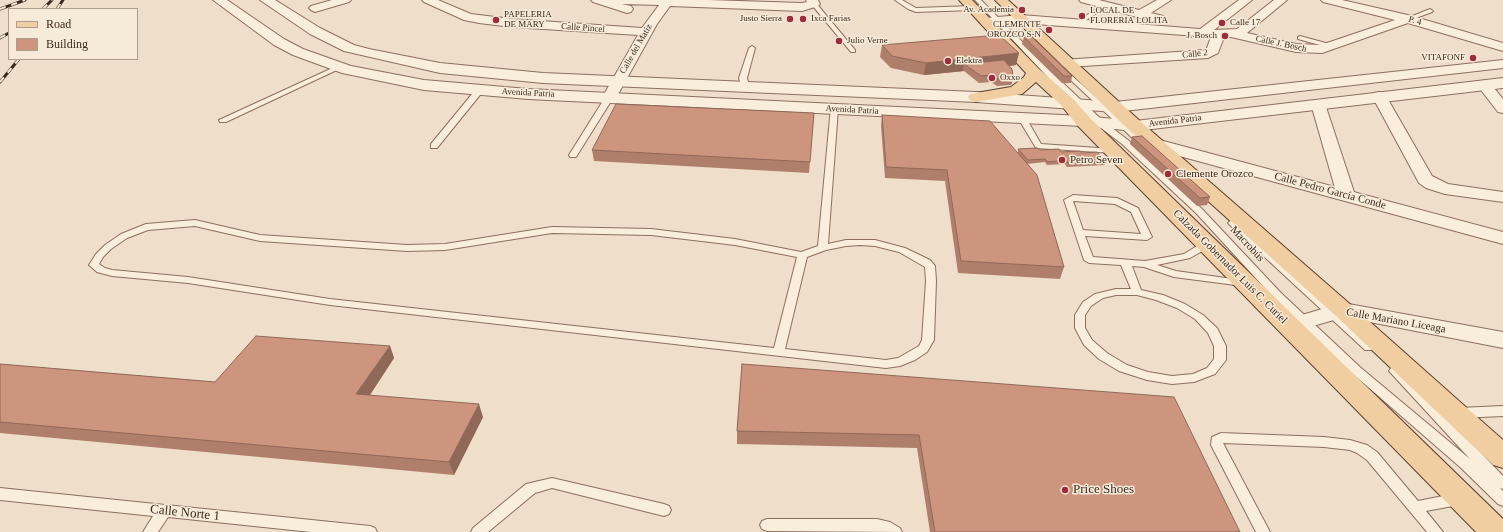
<!DOCTYPE html>
<html>
<head>
<meta charset="utf-8">
<style>
	body { margin:0 }
	#map { position:relative; width:1503px; height:532px; overflow:hidden; background:#efdec9; font-family:"Times New Roman",serif }
	canvas { display:block }
	.legend { position:absolute; left:8px; top:8px; width:130px; height:52px; box-sizing:border-box; background:#f6ead8; border:1px solid #ac9d8e; margin:0; padding:5px 7px; list-style:none; font-size:12px; color:#3c2a20 }
	.legend li { display:flex; align-items:center; gap:8px; height:20px }
	.legend b { width:20px; border:1px solid #ac9d8e }
</style>
</head>
<body>
<div id="map">
<canvas width="1503" height="532"></canvas>
<ul class="legend">
<li><b style="height:5px;background:#f1cea1"></b>Road</li>
<li><b style="height:11px;background:#cd947e"></b>Building</li>
</ul>
</div>
<script>
const ctx = document.querySelector('canvas').getContext('2d');
ctx.lineJoin = 'round';
const shape = rows => new Path2D(rows.map(r => 'M' + r).join(''));
function trace(path, color, width, dash) { ctx.strokeStyle = color; ctx.lineWidth = width; ctx.lineCap = dash ? 'butt' : 'round'; ctx.setLineDash(dash || []); ctx.stroke(path); }
function fill(path, color) { ctx.fillStyle = color; ctx.fill(path, 'evenodd'); }
function label(font, color, halo, rows, align = 'center') {
  ctx.font = font + ' "Times New Roman",serif'; ctx.lineWidth = 3; ctx.setLineDash([]); ctx.textBaseline = 'middle'; ctx.strokeStyle = halo; ctx.fillStyle = color; for (const [text, x, y, turn = 0] of rows) {
    ctx.save(); ctx.translate(x, y); ctx.rotate((+turn || 0) * Math.PI / 180); ctx.textAlign = isNaN(turn) ? turn : align; if (halo) ctx.strokeText(text, 0, 0); ctx.fillText(text, 0, 0); ctx.restore();
  }
}
const service = shape([
	[895,0,902,0,916,8,973,6,976,8,973,10,916,12,908,9,895,0],
	[975,0,981,0,1064,84,1103,121,1128,140,1202,209,1281,293,1361,368,1470,459,1389,371,1391,368,1395,367,1399,368,1503,476,1503,489,1500,488,1503,491,1503,506,1498,504,1460,467,1353,374,1301,325,1273,297,1196,213,1122,144,1097,125,1058,88,975,0],
	[812,3,816,3,855,50,855,52,851,52,812,5,812,3],
	[1096,9,1101,10,1082,23,1078,23,1078,21,1096,9],
	[1430,9,1433,11,1432,12,1408,21,1405,19,1430,9],
	[1300,36,1333,45,1334,46,1331,48,1298,39,1298,37,1300,36],
	[752,46,755,48,747,78,749,86,745,88,741,86,739,78,749,48,752,46],
	[339,65,342,67,341,68,226,122,220,122,219,120,339,65],
	[1062,67,1148,143,1148,147,1142,147,1060,70,1059,69,1062,67],
	[477,88,483,88,484,90,437,148,431,148,431,144,477,88],
	[606,96,612,96,613,98,576,157,570,157,569,155,606,96],
	[831,107,834,107,838,109,828,244,846,240,875,240,905,248,930,260,935,266,936,281,934,340,927,352,915,360,900,366,886,368,330,305,188,283,112,276,97,272,89,265,96,254,105,245,121,234,146,224,195,220,260,235,407,245,445,244,552,227,651,229,735,239,801,252,818,246,831,107],
	[195,226,260,241,407,251,445,250,552,233,651,235,735,245,797,257,774,348,330,299,188,277,112,270,105,268,99,264,103,257,111,249,127,238,148,230,195,226],
	[860,245,875,246,899,252,925,267,926,281,922,340,919,346,898,358,886,360,785,349,807,257,826,250,846,246,860,245],
	[1019,116,1025,116,1041,144,1113,149,1117,151,1113,153,1036,148,1018,118,1019,116],
	[1073,195,1117,198,1138,208,1152,237,1147,240,1085,236,1093,257,1145,261,1184,254,1197,246,1201,240,1204,239,1209,242,1204,250,1190,258,1157,265,1176,271,1247,281,1248,283,1247,285,1243,286,1174,277,1144,267,1132,266,1141,290,1163,295,1185,304,1203,315,1217,328,1226,346,1226,360,1215,374,1194,382,1172,384,1147,380,1119,371,1099,359,1084,345,1075,328,1075,315,1083,302,1095,294,1116,289,1131,289,1121,265,1089,263,1084,260,1064,200,1073,195],
	[1073,201,1115,204,1131,212,1141,234,1083,230,1073,201],
	[1116,295,1137,295,1156,300,1177,308,1195,319,1208,333,1214,346,1214,359,1207,368,1193,374,1172,376,1148,372,1127,365,1107,353,1092,340,1085,328,1085,315,1091,306,1103,298,1116,295],
	[1233,220,1236,221,1373,344,1375,347,1373,350,1365,350,1230,225,1228,223,1230,221,1233,220],
	[1503,406,1503,416,1459,418,1455,416,1453,413,1455,410,1459,408,1503,406],
	[1221,433,1324,437,1350,440,1367,445,1377,452,1418,501,1458,493,1463,495,1465,499,1463,503,1458,505,1426,511,1443,532,1427,532,1367,460,1357,453,1350,450,1324,447,1223,443,1270,532,1256,532,1211,445,1212,437,1221,433],
	[552,478,664,504,669,506,671,510,669,514,664,516,552,488,535,493,488,532,471,532,473,528,526,484,552,478],
	[0,488,370,526,375,528,377,532,311,532,168,517,158,532,143,532,153,516,0,500,0,488],
	[767,519,877,519,890,522,900,528,902,532,767,531,762,529,760,525,762,521,767,519]
]);
const minor = shape([
	[332,0,351,0,349,2,315,12,311,10,309,8,311,6,332,0],
	[422,0,438,0,471,14,479,15,512,19,642,28,659,5,622,4,631,6,633,9,631,12,627,13,593,2,591,0,708,0,802,3,807,2,806,0,818,0,820,4,818,6,802,11,670,6,657,24,616,98,614,101,609,102,604,101,602,98,638,35,512,27,479,23,464,20,424,2,422,0],
	[1079,0,1099,0,1139,10,1157,0,1171,0,1151,13,1163,16,1165,19,1163,22,1159,23,1081,2,1079,0],
	[1239,0,1252,0,1214,30,1237,29,1274,0,1287,0,1247,33,1296,44,1321,45,1395,20,1323,2,1321,0,1342,0,1412,16,1503,43,1503,51,1408,23,1322,53,1296,52,1231,37,1224,37,1218,53,1208,58,1068,67,1063,66,1061,63,1063,60,1205,50,1207,48,1211,37,1021,23,986,26,982,25,980,22,982,19,986,18,1021,15,1200,29,1239,0],
	[1484,81,1489,82,1503,99,1503,113,1498,112,1477,85,1479,82,1484,81],
	[1379,92,1384,93,1386,96,1432,176,1448,184,1503,192,1503,202,1445,194,1426,188,1419,183,1372,96,1374,93,1379,92],
	[1318,100,1323,101,1325,104,1355,195,1352,199,1346,200,1340,199,1337,195,1311,104,1313,101,1318,100],
	[1343,303,1503,332,1503,348,1344,317,1289,333,1281,331,1278,326,1281,321,1343,303]
]);
const tertiary = shape([
	[213,0,227,0,284,39,303,49,351,66,424,80,528,89,1083,116,1135,121,1503,78,1503,88,1135,131,1083,126,528,99,424,90,342,73,293,55,274,45,213,0],
	[260,0,275,0,320,28,354,45,369,49,440,63,543,73,976,92,1115,102,1503,60,1503,68,1115,112,976,102,543,83,440,73,344,51,310,34,260,0],
	[1156,139,1503,232,1503,244,1150,148,1147,144,1150,140,1156,139]
]);
const primary = shape([
	[959,0,972,0,1039,69,1073,99,1089,117,1503,519,1503,532,1476,532,1077,125,1061,105,1036,82,1022,94,976,102,970,100,968,97,970,94,1011,87,1024,77,1026,73,959,0],
	[995,0,1008,0,1141,122,1351,305,1503,440,1503,468,1493,465,1335,315,1129,130,995,0]
]);
const rail = shape([
	[0,9,25,0],
	[43,9,52,0],
	[57,9,63,0],
	[0,38,9,33],
	[0,82,19,59]
]);
const wall = shape([
	[1024,37,1072,76,1071,83,1062,83,1022,44],
	[882,45,1016,65,1009,66,1012,69,1012,83,1010,85,997,86,991,82,979,83,964,71,924,75,891,68,880,57],
	[814,113,809,173,594,161,592,150],
	[882,115,1018,153,1018,149,1082,153,1106,161,1105,165,1067,167,1065,164,1047,165,1045,162,1027,164,1064,267,1060,279,958,273,945,181,885,178,881,126],
	[1132,137,1210,197,1207,205,1197,206,1130,144],
	[390,346,394,358,370,395,483,417,454,475,0,433,0,364,215,382],
	[742,364,1240,532,930,532,917,448,737,444,737,431]
]);
const shadedWall = shape([
	[1019,53,1016,65,972,70,964,64,963,70,964,71,924,75,926,63],
	[1013,76,1012,83,1010,85,1011,78],
	[390,346,394,358,362,407,356,394],
	[479,404,483,417,454,475,449,462]
]);
const building = shape([
	[999,35,1019,53,926,63,892,56,882,45,999,35],
	[1024,37,1032,37,1072,76,1064,76,1024,37],
	[1004,60,1012,69,1013,76,1011,78,998,79,992,75,981,76,964,64,1004,60],
	[616,104,814,113,810,162,592,150,616,104],
	[882,115,990,121,1037,175,1064,267,961,261,947,170,886,167,882,115],
	[1142,136,1210,197,1200,198,1132,137,1142,136],
	[1037,148,1040,150,1059,149,1061,152,1079,151,1082,153,1097,152,1106,161,1068,163,1066,160,1048,162,1045,159,1028,160,1018,149,1037,148],
	[256,336,390,346,356,394,479,404,449,462,0,422,0,364,215,382,256,336],
	[742,364,1174,397,1240,532,935,532,919,435,737,431,742,364]
]);
const markers = [
	[1022,10,4,"#9c2c3c"],
	[1082,16,4,"#9c2c3c"],
	[790,19,4,"#9c2c3c"],
	[803,19,4,"#9c2c3c"],
	[496,20,4,"#9c2c3c"],
	[1222,23,4,"#9c2c3c"],
	[1049,30,4,"#9c2c3c"],
	[1225,36,4,"#9c2c3c"],
	[839,41,4,"#9c2c3c"],
	[1473,58,4,"#9c2c3c"],
	[948,61,4,"#9c2c3c"],
	[992,78,4,"#9c2c3c"],
	[1062,160,4,"#9c2c3c"],
	[1168,174,4,"#9c2c3c"],
	[1065,490,4,"#9c2c3c"]
];
const farPoinames = [
	["Av. Academia",1014,10,"right"],
	["LOCAL DE",1090,11],
	["FLORERIA LOLITA",1090,21],
	["PAPELERIA",504,15],
	["DE MARY",504,25],
	["Justo Sierra",782,19,"right"],
	["Ixca Farias",811,19],
	["Calle 17",1230,23],
	["CLEMENTE",1041,25,"right"],
	["OROZCO S-N",1041,35,"right"],
	["J. Bosch",1217,36,"right"],
	["Julio Verne",847,41],
	["VITAFONF",1465,58,"right"],
	["Elektra",956,61],
	["Oxxo",1000,78]
];
const farStreetnames = [
	["P. 4",1415,21,16],
	["Calle Pincel",583,28,4],
	["Calle J. Bosch",1281,44,12],
	["Calle del Matiz",636,49,-60],
	["Calle 2",1195,54,-6],
	["Avenida Patria",528,93,3],
	["Avenida Patria",852,110,3],
	["Avenida Patria",1175,121,-7]
];
const poiNames = [
	["Petro Seven",1070,160],
	["Clemente Orozco",1176,174]
];
const streetNames = [
	["Calle Pedro García Conde",1330,191,15],
	["Macrobús",1247,244,47],
	["Calzada Gobernador Luis C. Curiel",1230,267,45],
	["Calle Mariano Liceaga",1396,321,10]
];
const nearPoinames = [
	["Price Shoes",1073,490]
];
const nearStreetnames = [
	["Calle Norte 1",185,513,6]
];
trace(service, '#8c6f5d', 2);
trace(minor, '#8c6f5d', 2);
trace(tertiary, '#8c6f5d', 2);
trace(primary, '#5a3e31', 2);
fill(service, '#f9eddc');
fill(minor, '#f9eddc');
fill(tertiary, '#f9eddc');
fill(primary, '#f1cea1');
trace(rail, '#3c2a20', 3);
trace(rail, '#f6ead8', 2, [6]);
fill(wall, '#b07f6c');
fill(shadedWall, '#906858');
fill(building, '#cd947e');
trace(building, '#906858', 1);
for (const [x, y, r, color] of markers) { const dot = new Path2D(); dot.arc(x, y, r, 0, 2 * Math.PI); ctx.fillStyle = color; ctx.fill(dot); trace(dot, '#f6ead8', 1.5); }
label('9px', '#3c2a20', '#f6ead8', farPoinames, 'left');
label('9px', '#3c2a20', '#f6ead8', farStreetnames);
label('11px', '#3c2a20', '#f6ead8', poiNames, 'left');
label('11px', '#3c2a20', '#f6ead8', streetNames);
label('13px', '#3c2a20', '#f6ead8', nearPoinames, 'left');
label('13px', '#3c2a20', '#f6ead8', nearStreetnames);
</script>
</body>
</html>
